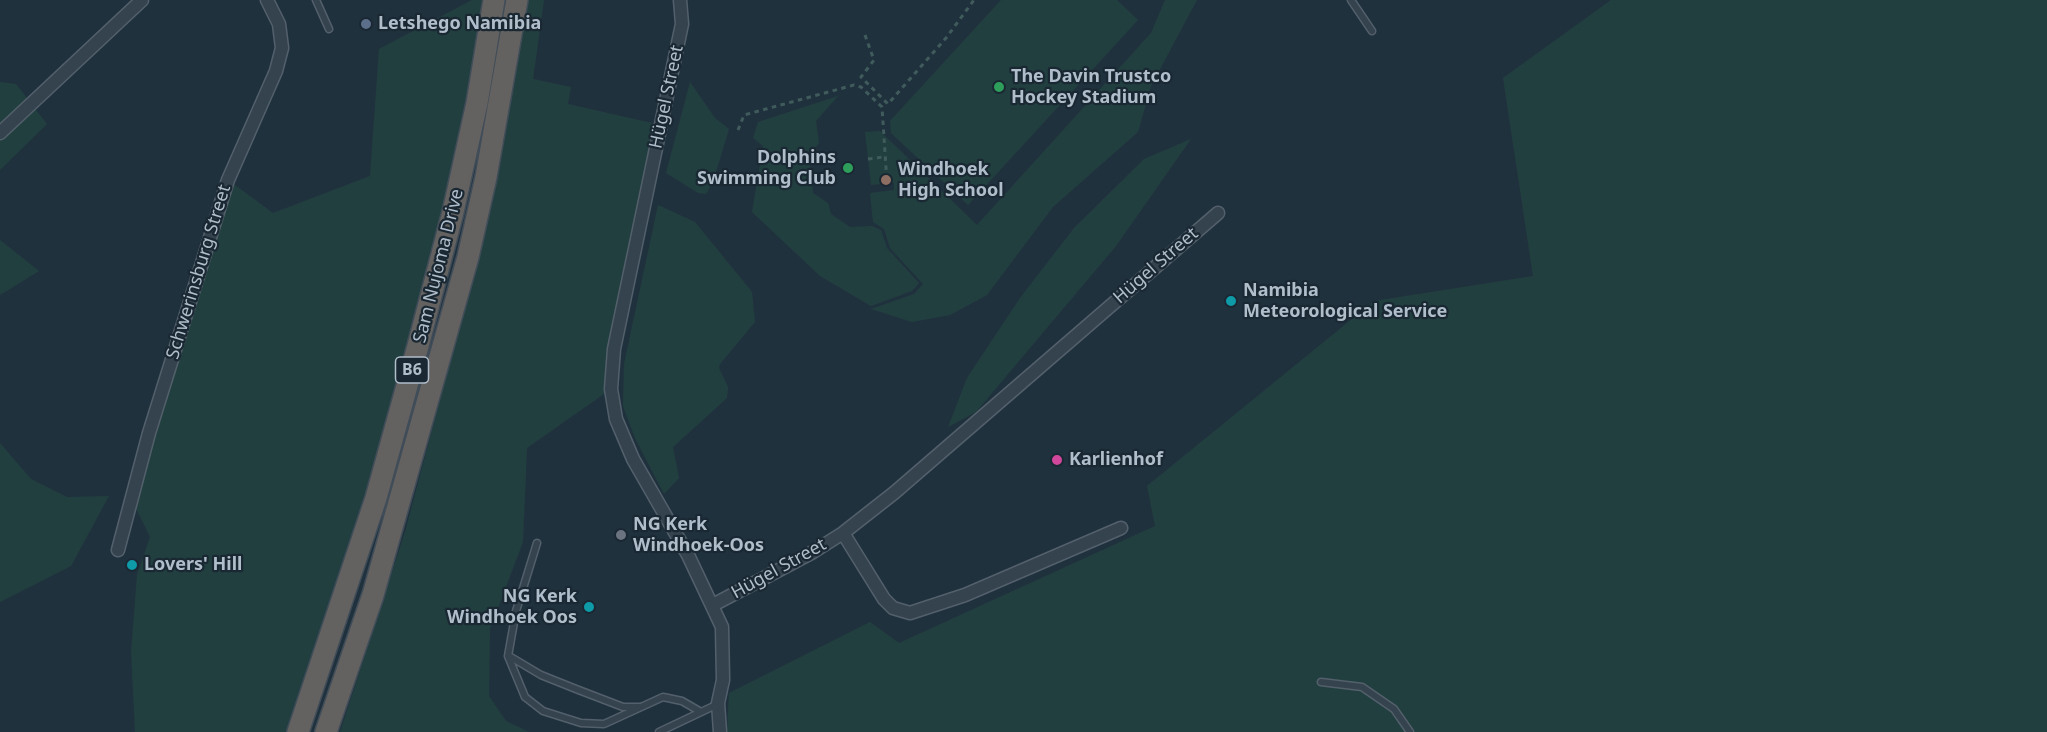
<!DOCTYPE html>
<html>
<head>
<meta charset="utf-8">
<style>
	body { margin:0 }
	canvas { display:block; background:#20313e }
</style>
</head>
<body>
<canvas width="2047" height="732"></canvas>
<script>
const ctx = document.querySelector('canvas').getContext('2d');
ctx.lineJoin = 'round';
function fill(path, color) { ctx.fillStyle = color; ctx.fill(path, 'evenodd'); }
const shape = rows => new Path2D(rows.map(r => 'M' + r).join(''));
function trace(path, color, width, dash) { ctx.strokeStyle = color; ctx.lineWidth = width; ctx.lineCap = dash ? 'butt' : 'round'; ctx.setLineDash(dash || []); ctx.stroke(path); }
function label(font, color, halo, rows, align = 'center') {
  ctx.font = font + ' "Noto Sans",sans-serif'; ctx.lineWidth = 4.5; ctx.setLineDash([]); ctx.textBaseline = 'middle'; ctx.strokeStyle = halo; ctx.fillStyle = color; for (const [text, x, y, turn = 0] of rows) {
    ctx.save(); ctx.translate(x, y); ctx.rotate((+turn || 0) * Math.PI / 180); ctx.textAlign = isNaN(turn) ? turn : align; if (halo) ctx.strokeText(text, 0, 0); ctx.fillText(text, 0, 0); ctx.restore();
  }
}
const green = shape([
	[472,0,487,0,450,197,418,346,298,732,135,732,131,652,137,575,150,537,131,498,228,180,273,213,370,176,379,49],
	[528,0,544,0,533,79,571,87,568,104,661,125,611,389,527,448,523,542,490,629,489,696,506,721,529,732,340,732,405,532,478,256,513,88],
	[1001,0,1117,0,1138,20,968,205,891,133,890,121],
	[1165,0,1197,0,1151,86,1138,132,1053,207,987,295,950,315,912,322,871,309,914,294,923,284,890,248,884,229,873,222,870,193,894,190,894,183,871,185,865,132,880,131,977,225,1151,33],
	[1611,0,2047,0,2047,732,727,732,729,693,870,622,899,643,1155,526,1147,486,1374,301,1533,276,1503,78],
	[0,82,16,84,47,124,0,170],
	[690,82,715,118,729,129,713,182,706,194,698,193,666,173],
	[838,96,816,121,819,143,809,155,813,193,828,203,831,214,850,227,872,226,881,230,887,248,919,283,912,291,871,306,820,276,752,212,763,146,753,138,758,122],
	[1191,139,1116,246,976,412,948,427,967,378,1020,298,1074,228,1144,159],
	[658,205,695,222,752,292,755,322,720,364,719,368,728,387,727,398,673,447,679,478,664,494,635,438,623,406,624,364],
	[0,240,39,271,0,295],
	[0,443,31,479,67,497,109,496,71,566,0,602]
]);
const path = shape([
	[865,35,874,60,861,77,888,104,946,38,974,0],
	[738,130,744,115,854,85,861,87,882,107,887,183],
	[868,159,884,157]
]);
const service = shape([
	[316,0,329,29],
	[1351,0,1372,31],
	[537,543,516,611,508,656,525,697,543,711,581,723,604,724,663,697,682,701,701,712],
	[509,656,541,675,576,689,623,707,640,707],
	[1321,682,1362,687,1394,709,1410,732],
	[659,732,718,704]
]);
const minor = shape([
	[680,0,682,24,614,349,611,389,616,419,633,459,688,555,722,627,723,680,718,703,720,732],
	[0,133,142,0],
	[843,533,884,599,893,608,910,613,965,595,1121,528],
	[118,550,149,433,228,180,276,71,282,48,279,24,267,0],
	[713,605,813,552,843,533,894,493,1218,213]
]);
const trunk = shape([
	[298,732,376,498,418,346,453,212,477,103,494,0],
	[326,732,373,595,468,257,486,177,517,0]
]);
const markers = [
	[366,24,6,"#5c6f8a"],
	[999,87,6,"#2e9e5b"],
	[848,168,6,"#2e9e5b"],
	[886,180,6,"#8d6e63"],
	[1231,301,6,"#0f9aa8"],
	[1057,460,6,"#d1479c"],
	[621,535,6,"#6b7280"],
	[132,565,6,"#0f9aa8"],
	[589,607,6,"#0f9aa8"]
];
const shields = [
	[412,370,33]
];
const shieldNames = [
	["B6",412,370]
];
const poiNames = [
	["Letshego Namibia",378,24],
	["The Davin Trustco",1011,77],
	["Hockey Stadium",1011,98],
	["Dolphins",836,158,"right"],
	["Swimming Club",836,179,"right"],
	["Windhoek",898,170],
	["High School",898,191],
	["Namibia",1243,291],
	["Meteorological Service",1243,312],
	["Karlienhof",1069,460],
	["NG Kerk",633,525],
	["Windhoek-Oos",633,546],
	["Lovers' Hill",144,565],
	["NG Kerk",577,597,"right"],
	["Windhoek Oos",577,618,"right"]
];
const streetNames = [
	["Hügel Street",667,97,-78],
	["Sam Nujoma Drive",439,266,-76],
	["Hügel Street",1156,266,-41],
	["Schwerinsburg Street",199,272,-73],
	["Hügel Street",779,569,-29]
];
fill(green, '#223f3f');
trace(service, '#53606c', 9);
trace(minor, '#53606c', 15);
trace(trunk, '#404d59', 24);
trace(path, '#405b5b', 3, [4.5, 4.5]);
trace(service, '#35434e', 6);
trace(minor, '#35434e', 12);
trace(trunk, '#646260', 21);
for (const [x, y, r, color] of markers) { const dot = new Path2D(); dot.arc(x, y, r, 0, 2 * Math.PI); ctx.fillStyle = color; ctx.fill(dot); trace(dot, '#1a2833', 2); }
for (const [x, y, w] of shields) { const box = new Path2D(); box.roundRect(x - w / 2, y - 13, w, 26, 4.5); ctx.fillStyle = '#1a2833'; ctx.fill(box); trace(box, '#b0bdca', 1.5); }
label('bold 16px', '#b0bdca', null, shieldNames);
label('bold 18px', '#b0bdca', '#1a2833', poiNames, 'left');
label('18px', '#b0bdca', '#1a2833', streetNames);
</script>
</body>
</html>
